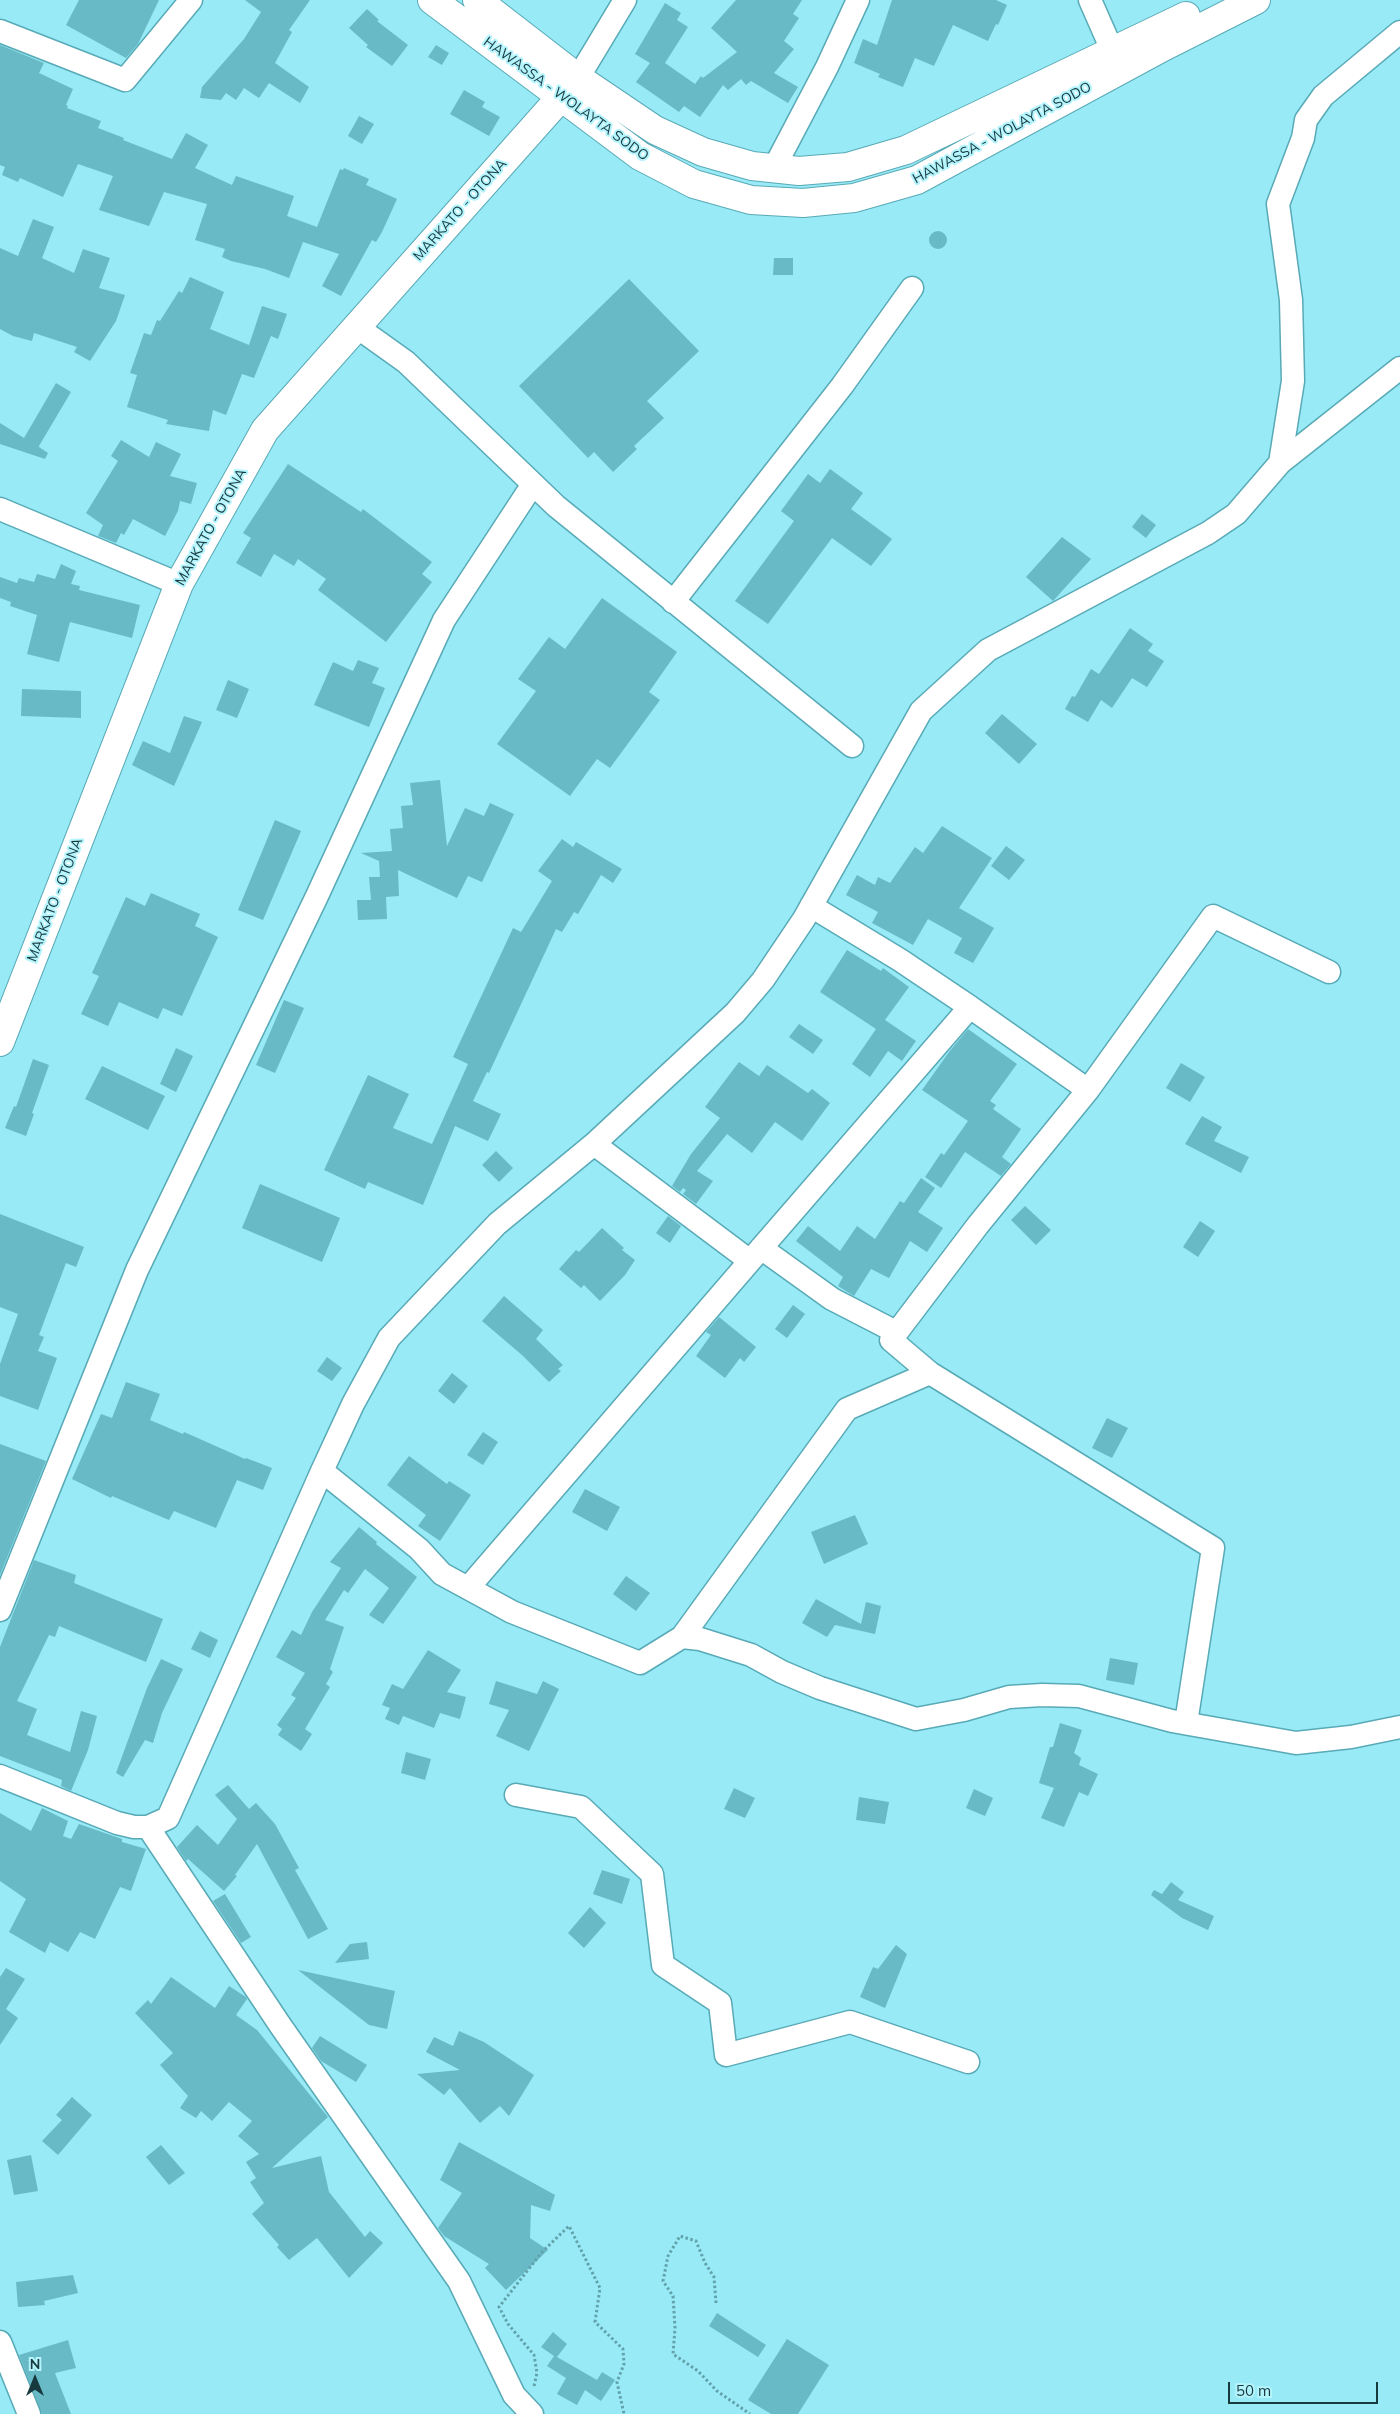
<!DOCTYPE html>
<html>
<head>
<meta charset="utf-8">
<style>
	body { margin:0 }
	#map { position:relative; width:1400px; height:2414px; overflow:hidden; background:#97eaf6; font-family:Mulish,sans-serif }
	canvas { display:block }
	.north { position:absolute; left:10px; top:2354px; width:50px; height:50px; -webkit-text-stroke:4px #b4f4fd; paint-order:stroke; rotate:0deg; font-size:14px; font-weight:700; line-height:20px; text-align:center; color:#173a3f }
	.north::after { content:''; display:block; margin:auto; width:18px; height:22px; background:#173a3f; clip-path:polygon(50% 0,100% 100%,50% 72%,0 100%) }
	.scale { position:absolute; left:1228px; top:2382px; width:150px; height:22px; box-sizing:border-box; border:2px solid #173a3f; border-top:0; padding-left:6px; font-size:15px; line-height:18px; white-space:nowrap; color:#173a3f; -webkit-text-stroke:4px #b4f4fd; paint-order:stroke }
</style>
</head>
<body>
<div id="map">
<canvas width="1400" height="2414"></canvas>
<div class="north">N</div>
<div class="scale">50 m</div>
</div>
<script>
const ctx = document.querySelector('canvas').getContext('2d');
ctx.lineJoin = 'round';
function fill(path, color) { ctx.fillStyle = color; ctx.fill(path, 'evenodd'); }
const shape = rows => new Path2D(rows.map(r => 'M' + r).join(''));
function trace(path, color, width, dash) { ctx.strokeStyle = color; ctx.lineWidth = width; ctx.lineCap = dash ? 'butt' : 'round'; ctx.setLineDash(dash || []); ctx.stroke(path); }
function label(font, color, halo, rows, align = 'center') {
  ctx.font = font + ' Mulish,sans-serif'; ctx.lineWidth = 4; ctx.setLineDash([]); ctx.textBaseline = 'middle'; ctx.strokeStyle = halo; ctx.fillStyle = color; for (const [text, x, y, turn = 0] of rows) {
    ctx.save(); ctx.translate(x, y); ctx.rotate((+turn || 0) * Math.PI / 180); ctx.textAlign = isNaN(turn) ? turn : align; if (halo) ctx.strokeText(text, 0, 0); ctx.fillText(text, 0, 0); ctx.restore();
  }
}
const building = shape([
	[79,0,159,0,138,44,126,58,66,25],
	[245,0,310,0,289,30,292,32,275,63,309,87,300,103,269,83,259,98,244,88,236,100,226,93,221,100,200,98,202,87,244,39,261,12],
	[736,0,802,0,793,14,799,18,784,41,794,49,774,73,798,87,788,103,751,81,746,85,741,79,728,90,723,85,700,117,684,106,679,112,636,82,650,63,635,54,665,3,681,13,677,20,688,27,665,63,695,84,701,76,703,78,737,52,711,28],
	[892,0,996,0,1007,5,998,25,996,24,988,41,953,25,934,66,915,58,903,87,878,77,880,74,854,63,863,39,877,45],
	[367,9,379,20,377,21,408,45,392,66,366,47,368,45,349,28],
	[0,45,44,63,39,73,73,89,66,105,68,106,67,108,101,121,98,128,124,138,123,140,172,159,186,133,208,145,195,168,232,185,236,176,294,196,287,216,317,227,340,169,343,170,344,168,369,179,366,185,397,199,382,232,376,242,372,240,341,296,322,286,339,254,303,242,289,278,265,269,231,261,222,257,225,249,195,240,207,204,164,192,149,226,99,210,113,176,78,164,63,197,20,178,18,182,2,175,5,167,0,165],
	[436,45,449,53,442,65,428,57],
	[464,90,485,102,482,107,500,117,489,136,450,114],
	[359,116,374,124,362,144,348,136],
	[33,219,54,227,42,258,74,273,83,249,110,258,99,288,125,295,116,321,90,361,74,352,77,347,34,333,32,341,13,336,0,329,0,248,18,256],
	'929 240a9 9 0 1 1 18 0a9 9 0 1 1-18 0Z',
	[774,258,793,258,793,275,773,275],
	[190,277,224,292,210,329,249,345,262,306,287,314,278,339,271,336,254,378,242,374,226,415,213,410,209,431,166,424,168,420,127,407,137,375,130,373,144,333,151,335,157,320,160,321,179,291,182,293],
	[629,279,699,351,647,401,664,418,634,446,637,449,613,472,594,452,588,458,519,386],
	[56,383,71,392,39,446,39,447,48,453,45,459,0,444,0,423,24,438],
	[121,440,149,457,156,442,181,454,170,476,197,483,191,504,180,501,178,511,165,536,133,519,124,535,121,533,116,543,98,536,103,525,86,513,118,461,111,456],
	[288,464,361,512,363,509,432,562,422,574,432,582,386,642,318,590,326,579,298,559,294,566,274,554,261,577,236,563,251,538,243,533],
	[830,469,863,493,851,509,892,539,871,566,832,538,768,624,735,601,794,521,781,511,808,474,820,483],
	[1142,514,1156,525,1146,538,1132,527],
	[1062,537,1091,559,1053,601,1026,577],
	[61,564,76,571,71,584,80,586,79,590,140,605,132,638,70,622,59,662,27,654,37,615,10,606,11,602,0,598,0,577,17,583,19,578,34,582,37,574,55,579],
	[602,598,677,652,649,692,660,700,610,768,597,759,570,796,497,744,536,691,518,679,549,637,565,649],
	[1130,628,1153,644,1148,651,1164,661,1147,687,1132,678,1112,708,1101,700,1088,722,1065,709,1072,696,1075,697,1091,669,1099,674],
	[358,660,379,668,372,683,385,688,369,727,314,705,333,662,353,671],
	[228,680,249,689,237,718,216,710],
	[22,689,81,691,81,718,21,716],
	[1002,714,1037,744,1019,764,985,733],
	[184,716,202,722,174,786,132,765,143,741,170,753],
	[440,780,447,846,465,808,484,816,490,803,514,814,482,882,468,876,457,898,398,870,399,896,386,897,387,919,358,920,357,900,371,900,369,877,380,877,379,861,361,853,392,851,390,829,403,828,401,806,413,805,410,783],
	[275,820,301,831,263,920,238,910],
	[942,826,992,858,959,908,994,928,973,963,954,953,962,938,928,919,913,945,872,923,878,912,846,895,857,875,875,885,878,877,890,883,915,847,923,853],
	[562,839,573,847,576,842,622,869,613,883,601,875,578,914,574,912,562,932,556,929,489,1073,487,1072,473,1101,501,1114,488,1141,455,1126,423,1205,368,1182,365,1189,324,1170,368,1075,409,1094,393,1128,432,1144,468,1064,453,1057,513,928,521,932,552,881,538,871],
	[1006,846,1025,860,1009,880,991,866],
	[151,893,200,914,195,926,218,937,182,1016,163,1008,158,1019,119,1002,108,1026,81,1014,99,976,92,973,126,897,145,906],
	[847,950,881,971,883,968,909,987,885,1020,916,1041,902,1061,888,1051,870,1077,852,1064,876,1029,820,992],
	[284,1000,304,1008,275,1073,256,1065],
	[799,1024,823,1040,813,1054,789,1037],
	[968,1029,1017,1064,990,1101,996,1105,993,1109,1021,1129,1002,1157,1011,1164,1001,1176,965,1152,941,1188,925,1177,941,1153,944,1155,968,1121,922,1090,949,1052],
	[176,1048,193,1056,176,1092,160,1084],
	[33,1059,49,1065,32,1113,34,1114,26,1136,5,1128,14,1106,16,1107],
	[739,1062,759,1076,767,1065,808,1093,812,1089,830,1103,802,1141,775,1122,752,1153,727,1134,697,1171,713,1181,696,1204,683,1194,686,1190,683,1188,680,1192,672,1186,691,1154,720,1118,705,1107],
	[1181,1063,1205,1077,1190,1102,1166,1088],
	[102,1066,165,1096,148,1130,85,1099],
	[1202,1116,1222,1127,1214,1141,1249,1157,1241,1173,1185,1144],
	[496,1151,513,1168,499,1182,482,1165],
	[921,1178,935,1188,918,1212,943,1228,927,1252,910,1241,889,1278,871,1269,854,1296,838,1286,843,1277,796,1241,808,1226,840,1251,857,1226,875,1239,900,1201,904,1203],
	[260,1184,340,1218,322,1262,242,1228],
	[1025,1206,1051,1230,1036,1245,1011,1220],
	[0,1214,84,1247,76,1267,66,1263,39,1335,44,1337,38,1351,57,1358,38,1410,0,1396,0,1364,18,1314,0,1307],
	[668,1216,681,1226,670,1243,656,1233],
	[1200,1221,1215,1231,1198,1257,1183,1247],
	[602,1228,624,1248,622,1250,635,1260,625,1275,600,1301,584,1285,581,1288,559,1269,576,1250,579,1252],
	[504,1296,543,1330,536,1339,563,1365,558,1369,561,1371,549,1382,522,1355,482,1321],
	[793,1305,805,1314,787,1338,775,1329],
	[719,1317,756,1347,744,1362,740,1358,725,1378,696,1356,711,1335,706,1332],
	[327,1357,342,1368,332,1381,317,1371],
	[452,1373,468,1386,454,1404,438,1391],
	[126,1382,160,1394,150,1420,183,1434,184,1432,245,1459,246,1458,272,1468,263,1490,237,1480,216,1528,174,1511,169,1520,112,1496,111,1498,72,1479,101,1414,112,1418],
	[1107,1418,1128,1428,1112,1458,1092,1448],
	[483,1432,498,1442,483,1465,467,1455],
	[0,1444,46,1461,0,1575],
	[409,1456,447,1484,449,1481,471,1495,440,1541,418,1526,426,1515,387,1485],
	[585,1489,620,1507,607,1531,572,1512],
	[855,1515,868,1544,824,1564,811,1532],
	[359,1527,377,1542,376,1544,417,1577,383,1624,369,1615,389,1588,365,1569,348,1593,344,1590,325,1620,344,1627,330,1669,333,1672,326,1684,330,1687,305,1729,312,1734,301,1751,278,1735,282,1729,277,1725,296,1698,291,1695,305,1673,276,1657,292,1630,301,1635,312,1612,341,1568,330,1562],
	[34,1560,76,1575,74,1583,163,1619,146,1662,59,1626,55,1637,49,1635,17,1701,37,1709,27,1735,70,1752,81,1711,97,1716,88,1750,71,1791,61,1786,62,1780,0,1756,0,1647],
	[626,1576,650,1593,636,1611,613,1594],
	[816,1599,861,1624,866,1602,881,1606,875,1634,835,1625,827,1637,802,1623],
	[200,1631,218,1640,210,1658,191,1649],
	[428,1650,461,1670,447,1692,466,1697,460,1719,440,1713,434,1728,403,1716,399,1725,385,1719,390,1708,382,1705,392,1684,403,1689],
	[1110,1658,1138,1663,1134,1685,1106,1680],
	[161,1659,183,1669,162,1713,153,1743,145,1740,123,1777,116,1773,147,1688],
	[496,1681,537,1694,543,1681,559,1689,529,1751,496,1736,509,1710,489,1704],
	[1060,1723,1082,1730,1074,1753,1081,1758,1079,1765,1098,1774,1088,1796,1079,1792,1064,1827,1041,1818,1054,1788,1039,1783,1050,1747,1053,1747],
	[406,1752,431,1759,425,1780,401,1773],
	[228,1785,249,1809,256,1803,275,1824,299,1868,295,1870,328,1929,308,1939,257,1844,235,1875,237,1876,224,1891,188,1859,186,1861,177,1847,197,1825,218,1845,237,1819,215,1795],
	[734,1788,755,1798,745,1818,724,1809],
	[974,1789,993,1798,985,1816,966,1808],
	[859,1797,889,1802,885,1824,856,1820],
	[42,1808,68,1821,63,1836,71,1839,79,1824,122,1839,122,1842,146,1849,131,1891,120,1887,95,1939,80,1932,68,1952,50,1942,45,1953,9,1932,26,1899,0,1881,0,1813,31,1831],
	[602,1870,630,1879,622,1904,593,1894],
	[1171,1882,1184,1892,1178,1900,1214,1916,1208,1930,1182,1918,1151,1895,1154,1890,1162,1894],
	[225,1894,251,1937,241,1943,213,1901],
	[590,1907,606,1923,584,1948,568,1933],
	[367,1942,369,1959,335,1963,350,1944],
	[896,1945,907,1954,885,2008,860,1997,873,1967,878,1969],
	[6,1968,25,1979,6,2009,18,2018,0,2045,0,1977],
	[298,1970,395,1991,387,2029,369,2025],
	[171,1977,215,2008,229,1986,246,1997,247,1999,236,2015,257,2030,328,2117,272,2168,321,2156,329,2192,365,2237,370,2231,383,2243,349,2278,317,2238,289,2260,277,2247,279,2245,252,2214,264,2203,250,2182,256,2178,246,2162,259,2154,238,2136,252,2121,229,2102,212,2121,201,2111,196,2118,180,2108,188,2096,160,2065,173,2053,135,2013,148,2000,151,2004],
	[459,2031,484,2042,534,2075,509,2116,500,2106,480,2123,450,2088,444,2095,417,2074,460,2070,426,2052,434,2037,453,2046],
	[320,2036,367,2065,356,2082,321,2061,312,2048],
	[72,2097,92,2115,58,2155,42,2141,62,2120,56,2115],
	[459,2142,555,2195,550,2211,531,2205,530,2238,548,2250,506,2290,485,2268,489,2264,444,2236,438,2228,462,2193,440,2180],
	[161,2145,185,2173,169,2185,146,2157],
	[31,2155,38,2191,14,2195,7,2160],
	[73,2275,78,2293,44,2301,45,2305,18,2307,16,2282],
	[717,2313,766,2345,758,2357,709,2326],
	[553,2332,567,2344,557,2357,597,2380,602,2372,615,2380,601,2401,585,2390,577,2405,557,2394,566,2378,547,2366,554,2356,541,2347],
	[787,2339,829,2365,798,2414,771,2414,748,2400],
	[68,2340,76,2368,55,2373,71,2414,42,2414,19,2355]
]);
const path = shape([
	[716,2303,714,2277,705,2263,696,2241,680,2236,668,2256,663,2281,673,2296,675,2328,673,2354,698,2371,717,2391,750,2414],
	[534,2386,537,2373,534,2355,508,2324,499,2307,542,2252,569,2226,600,2288,595,2322,623,2349,624,2364,617,2382,624,2414]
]);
const minor = shape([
	[1090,0,1112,50],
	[0,31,125,80,191,0],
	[566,90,578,78,625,0],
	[774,168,827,67,858,0],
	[357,327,406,362,556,506,852,746],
	[1280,463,1400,368],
	[0,509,179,584],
	[673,602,842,386,912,288],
	[811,906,900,960,970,1007],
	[1088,1090,978,1225,891,1340,930,1373,1213,1548,1186,1723],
	[594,1144,750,1261,970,1007,1088,1090,1213,916,1329,972],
	[761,1248,832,1299,896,1332],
	[322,1471,419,1549,442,1574,512,1612,640,1663,682,1637,700,1639,751,1655,782,1672,820,1688,916,1719,964,1710,1009,1697,1042,1695,1079,1696,1172,1721,1296,1743,1351,1737,1400,1727],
	[468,1588,750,1261],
	[0,1610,137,1270,317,896,444,620,533,484],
	[682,1637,847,1409,930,1373],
	[0,1776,117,1823,134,1827,148,1827,168,1818,322,1471,353,1404,389,1338,497,1224,594,1144,735,1013,763,980,804,919,921,711,988,650,1208,533,1236,514,1280,463,1293,381,1291,300,1278,204,1303,138,1306,120,1323,96,1400,32],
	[516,1795,581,1807,652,1874,663,1965,720,2003,726,2055,850,2022,968,2062],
	[148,1827,280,2025,459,2281,514,2395,532,2414],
	[0,2342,29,2414]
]);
const major = shape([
	[432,0,640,156,694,184,751,200,803,203,854,198,917,180,1163,47,1256,0],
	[477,0,578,78,655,130,703,152,752,166,799,171,848,167,906,150,1186,16],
	[0,1042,179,584,265,430,561,97]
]);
const streetNames = [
	["HAWASSA - WOLAYTA SODO",566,99,36],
	["HAWASSA - WOLAYTA SODO",1002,133,-28],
	["MARKATO - OTONA",460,210,-48],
	["MARKATO - OTONA",211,527,-61],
	["MARKATO - OTONA",55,900,-69]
];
fill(building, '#68bac6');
trace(minor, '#58aab6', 25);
trace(major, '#58aab6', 30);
trace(path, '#62a2ab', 3, [2.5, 2.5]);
trace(minor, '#fff', 22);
trace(major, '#fff', 28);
label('14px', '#173a3f', '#b4f4fd', streetNames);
</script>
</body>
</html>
